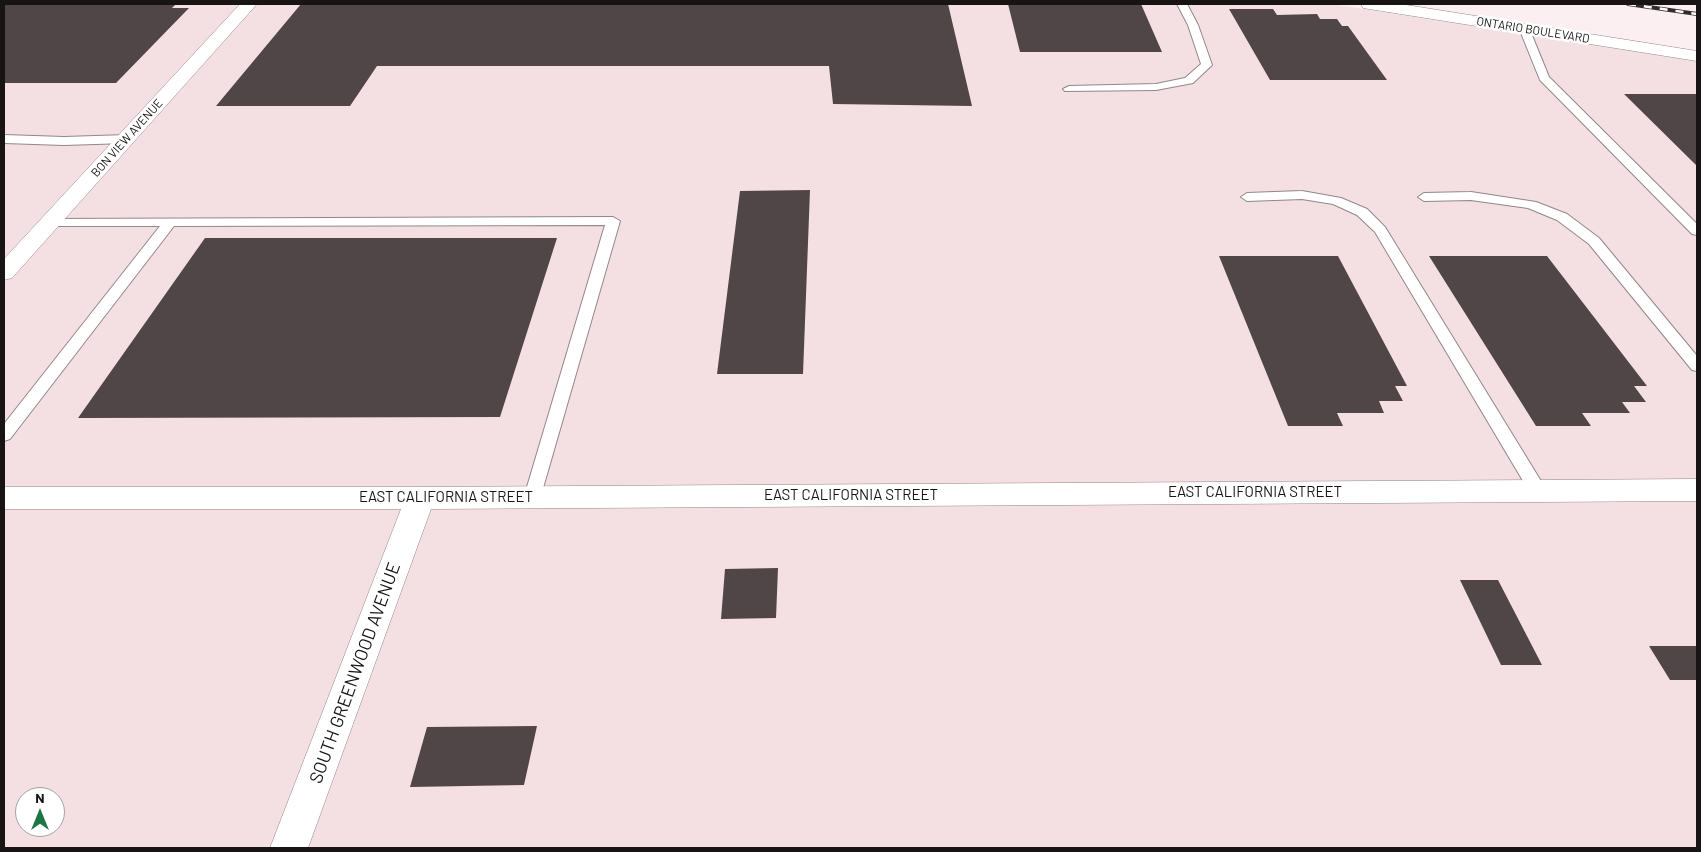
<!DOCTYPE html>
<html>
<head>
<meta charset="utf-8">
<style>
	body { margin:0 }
	#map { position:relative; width:1701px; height:852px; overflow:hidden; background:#fbeff1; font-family:Barlow,sans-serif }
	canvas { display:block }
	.frame { position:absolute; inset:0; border:5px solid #181414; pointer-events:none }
	.north { position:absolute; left:15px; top:787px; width:50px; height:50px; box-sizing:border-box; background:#fff; border:1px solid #a3a1a1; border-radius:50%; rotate:0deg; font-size:14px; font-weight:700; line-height:20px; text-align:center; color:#181414 }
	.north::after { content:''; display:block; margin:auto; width:18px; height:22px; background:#207547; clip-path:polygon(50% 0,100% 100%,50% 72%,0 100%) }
</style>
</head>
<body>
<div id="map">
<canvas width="1701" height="852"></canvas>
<div class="frame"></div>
<div class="north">N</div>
</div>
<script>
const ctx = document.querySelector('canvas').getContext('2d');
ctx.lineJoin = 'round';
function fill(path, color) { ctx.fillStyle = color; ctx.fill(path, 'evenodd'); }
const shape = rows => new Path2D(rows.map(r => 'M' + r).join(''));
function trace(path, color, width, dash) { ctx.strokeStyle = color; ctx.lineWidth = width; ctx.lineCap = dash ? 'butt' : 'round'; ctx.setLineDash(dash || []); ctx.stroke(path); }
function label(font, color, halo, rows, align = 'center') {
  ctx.font = font + ' Barlow,sans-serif'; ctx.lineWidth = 5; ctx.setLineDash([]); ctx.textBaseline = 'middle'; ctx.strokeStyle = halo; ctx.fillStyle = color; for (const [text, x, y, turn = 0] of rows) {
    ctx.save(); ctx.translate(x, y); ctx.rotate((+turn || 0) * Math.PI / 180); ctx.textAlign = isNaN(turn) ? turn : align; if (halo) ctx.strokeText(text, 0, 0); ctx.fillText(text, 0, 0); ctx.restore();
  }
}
const built = shape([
	[4,4,1331,4,1697,61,1697,848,4,848],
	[25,797,55,797,55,827,25,827]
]);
const building = shape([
	[4,4,176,4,172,8,189,8,116,83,4,83],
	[301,4,948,4,972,106,833,104,829,66,377,66,350,106,216,106],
	[1008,4,1141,4,1162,52,1020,52],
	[1229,9,1273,9,1277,15,1317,14,1320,19,1337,19,1342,26,1348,26,1387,80,1270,80],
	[1624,94,1697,94,1697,166],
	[810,190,803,374,717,374,740,191],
	[205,238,557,238,500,417,78,418],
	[1219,256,1338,256,1407,386,1395,386,1403,401,1379,401,1384,413,1337,413,1343,426,1288,426],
	[1429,256,1547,256,1647,386,1634,386,1646,402,1622,402,1630,413,1582,413,1591,426,1536,426],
	[778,568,776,618,721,619,725,569],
	[1460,580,1498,580,1542,665,1501,665],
	[1649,646,1697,646,1697,680,1670,680],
	[537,726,524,785,410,787,427,727]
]);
const lane = shape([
	[1177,4,1187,4,1198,25,1212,65,1193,83,1156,90,1065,91,1063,89,1069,86,1156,84,1185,78,1201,64,1188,25,1177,4],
	[1524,25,1529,28,1549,77,1697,224,1697,235,1692,234,1540,80,1519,28,1524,25],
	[4,135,64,137,127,135,133,139,127,143,64,145,4,143,4,135],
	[1302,191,1341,198,1367,209,1385,227,1544,486,1547,491,1544,496,1538,498,1532,496,1375,232,1357,215,1333,204,1302,199,1247,201,1241,197,1247,193,1302,191],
	[1471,192,1536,202,1567,214,1599,238,1697,356,1697,371,1692,370,1589,244,1557,220,1528,208,1471,200,1424,201,1418,197,1424,193,1471,192],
	[613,217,620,221,539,502,533,504,527,502,524,497,605,225,174,226,10,439,4,441,4,424,160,226,50,226,45,225,43,222,45,219,613,217]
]);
const street = shape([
	[1361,4,1400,4,1697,51,1697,61,1369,9,1363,8,1361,4],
	[1697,479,1697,501,431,509,308,848,270,848,401,509,4,509,4,487,420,487,1697,479]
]);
const secondary = shape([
	[240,4,257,4,12,278,4,280,4,259,240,4]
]);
const rail = shape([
	[1628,4,1697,14]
]);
const farStreetnames = [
	["ONTARIO BOULEVARD",1533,30,9],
	["BON VIEW AVENUE",127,138,-48]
];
const streetNames = [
	["EAST CALIFORNIA STREET",1255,492],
	["EAST CALIFORNIA STREET",851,495],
	["EAST CALIFORNIA STREET",446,497]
];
const nearStreetnames = [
	["SOUTH GREENWOOD AVENUE",355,673,-70]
];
fill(built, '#f4dfe3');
fill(building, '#504648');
trace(lane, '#928789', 2);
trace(street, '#928789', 1);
trace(secondary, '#928789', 1);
fill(lane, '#fff');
fill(street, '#fff');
fill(secondary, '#fff');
trace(rail, '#312c2d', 4);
trace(rail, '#fff', 2.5, [8]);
label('12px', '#181414', '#fff', farStreetnames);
label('15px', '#181414', '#fff', streetNames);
label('18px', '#181414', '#fff', nearStreetnames);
</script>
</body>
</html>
